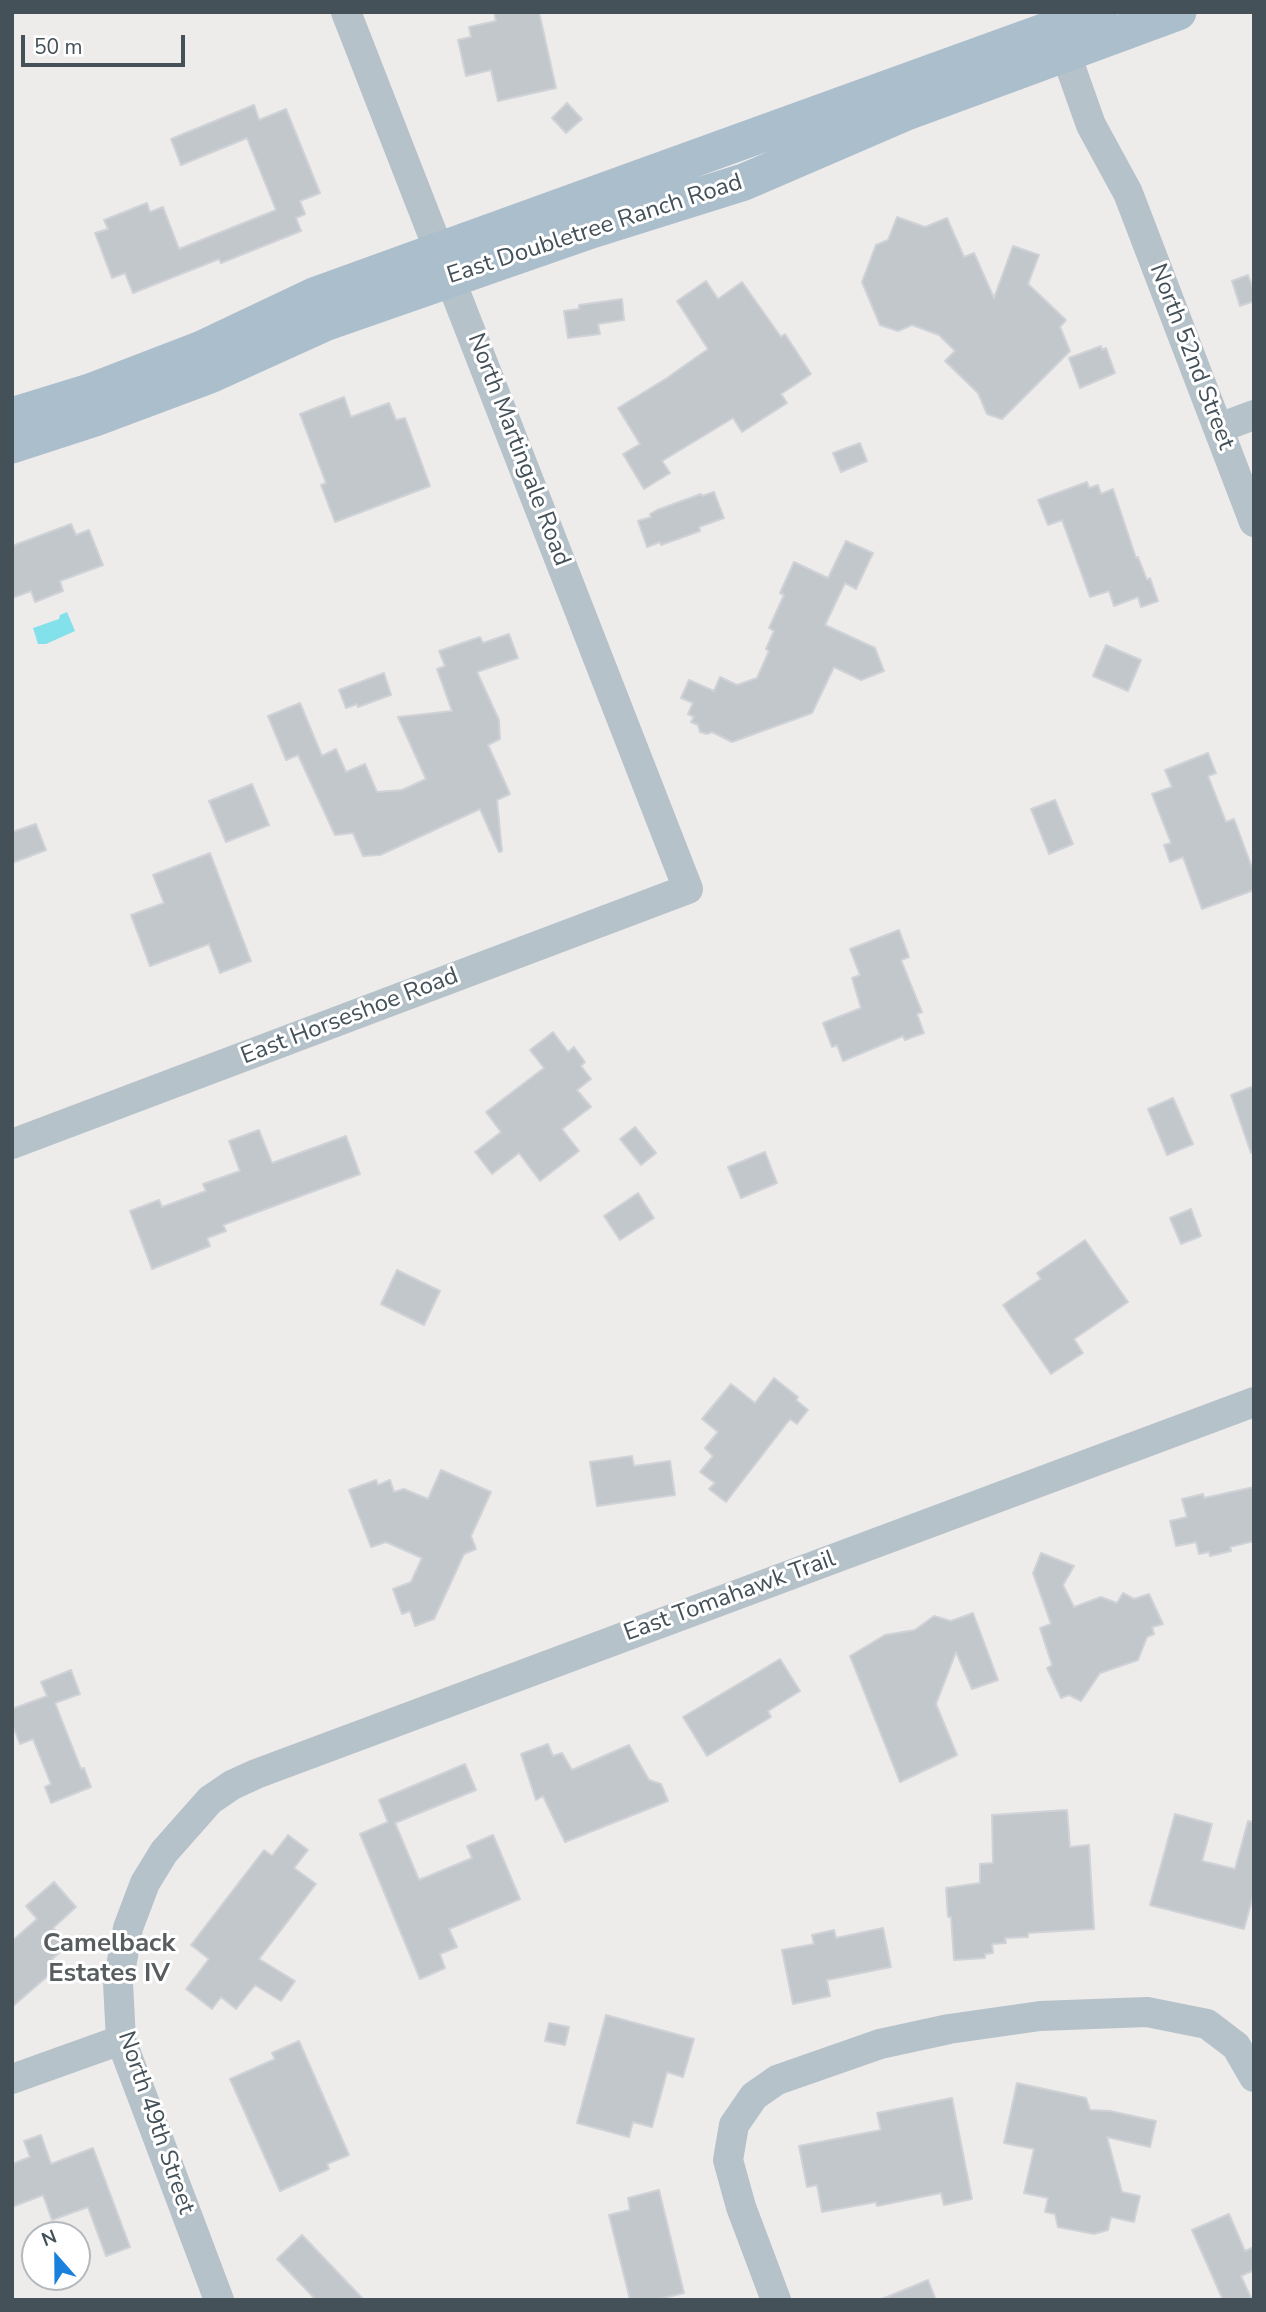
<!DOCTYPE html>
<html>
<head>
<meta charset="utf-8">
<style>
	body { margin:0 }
	#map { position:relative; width:1266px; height:2312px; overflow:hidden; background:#eeebeb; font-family:"Nunito Sans",sans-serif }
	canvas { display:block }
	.frame { position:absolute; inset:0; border:14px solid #445159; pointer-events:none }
	.north { position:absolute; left:21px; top:2221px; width:70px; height:70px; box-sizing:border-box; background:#fff; border:2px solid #b4b9bd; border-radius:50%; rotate:339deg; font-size:19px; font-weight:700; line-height:28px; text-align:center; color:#445159 }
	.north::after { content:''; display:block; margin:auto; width:24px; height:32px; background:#1781dd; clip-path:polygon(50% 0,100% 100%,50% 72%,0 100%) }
	.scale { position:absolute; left:21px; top:35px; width:164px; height:32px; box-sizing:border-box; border:4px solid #445159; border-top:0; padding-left:9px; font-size:21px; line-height:24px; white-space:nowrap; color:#445159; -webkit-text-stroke:5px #fff; paint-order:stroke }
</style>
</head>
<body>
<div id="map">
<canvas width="1266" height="2312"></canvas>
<div class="frame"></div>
<div class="north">N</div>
<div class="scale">50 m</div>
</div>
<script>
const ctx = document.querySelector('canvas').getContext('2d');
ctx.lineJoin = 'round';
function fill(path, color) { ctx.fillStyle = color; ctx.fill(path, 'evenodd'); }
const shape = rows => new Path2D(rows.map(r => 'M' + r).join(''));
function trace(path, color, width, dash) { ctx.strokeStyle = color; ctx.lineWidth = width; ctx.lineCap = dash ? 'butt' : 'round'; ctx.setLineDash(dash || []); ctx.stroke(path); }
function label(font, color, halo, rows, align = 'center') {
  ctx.font = font + ' "Nunito Sans",sans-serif'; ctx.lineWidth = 6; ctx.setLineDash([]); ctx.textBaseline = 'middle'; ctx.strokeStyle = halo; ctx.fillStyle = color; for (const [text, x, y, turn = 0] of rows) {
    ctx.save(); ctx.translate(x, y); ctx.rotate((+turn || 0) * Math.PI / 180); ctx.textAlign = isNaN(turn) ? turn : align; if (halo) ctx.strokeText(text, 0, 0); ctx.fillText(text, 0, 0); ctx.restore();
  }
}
const water = shape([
	[67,612,75,631,46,644,38,644,33,628,59,619,60,615]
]);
const building = shape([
	[494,12,539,12,556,88,498,101,491,70,466,76,458,40,471,37,469,27,496,21,494,12],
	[567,103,582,119,566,133,552,118,567,103],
	[254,105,259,120,286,109,320,193,300,201,305,214,296,218,301,231,221,263,219,259,133,293,125,273,112,278,95,233,108,229,104,220,147,203,150,212,163,207,179,249,276,210,247,138,181,165,171,139,254,105],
	[897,217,925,227,947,218,964,257,974,253,994,298,1013,246,1039,255,1028,284,1066,320,1060,327,1070,351,1002,419,987,414,978,393,945,361,955,351,939,335,912,325,898,331,880,325,862,282,876,245,888,240,897,217],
	[1248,275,1254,291,1254,301,1240,306,1232,281,1248,275],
	[706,281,718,299,742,282,781,337,785,334,811,374,781,394,787,403,742,432,733,418,662,461,670,473,644,489,623,454,640,444,618,408,667,378,708,349,677,301,706,281],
	[622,299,624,320,598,324,600,334,568,338,564,311,579,309,579,305,622,299],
	[1101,346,1102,350,1106,348,1115,373,1080,388,1069,358,1101,346],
	[344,397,351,417,389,403,396,420,405,418,430,486,335,522,321,485,326,483,300,414,344,397],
	[860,443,867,461,841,472,833,453,860,443],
	[1087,482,1089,488,1098,485,1101,494,1113,489,1136,558,1138,557,1147,580,1150,578,1158,601,1141,607,1138,597,1114,606,1109,591,1090,597,1062,520,1048,525,1038,500,1087,482],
	[714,492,724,518,699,527,700,531,661,545,660,542,647,547,638,521,651,517,650,514,657,510,701,494,702,496,714,492],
	[71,524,76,535,89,530,103,565,60,581,63,591,35,602,31,591,12,598,12,546,71,524],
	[846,541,873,553,856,589,845,583,825,625,875,648,884,671,861,680,834,667,812,713,732,742,712,732,707,734,700,732,698,725,691,722,694,717,688,714,693,703,681,698,689,680,714,691,720,677,737,685,757,678,769,651,766,649,774,631,769,628,784,595,780,593,794,562,828,578,846,541],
	[509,634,518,658,477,672,499,720,500,739,488,745,510,794,497,800,502,851,499,852,480,809,380,855,363,856,353,833,335,835,298,755,286,760,268,716,300,703,322,756,336,749,346,772,365,764,377,792,402,790,426,779,398,717,452,711,437,669,445,666,439,651,480,637,483,643,509,634],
	[1106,645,1141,660,1128,691,1093,676,1106,645],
	[384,673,391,695,358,707,357,704,346,708,339,690,384,673],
	[1208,753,1216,773,1208,776,1226,822,1234,819,1254,873,1254,890,1202,909,1183,857,1170,862,1164,845,1171,843,1152,794,1172,787,1165,770,1208,753],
	[252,784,269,825,226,842,209,801,252,784],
	[1055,800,1073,844,1049,854,1031,809,1055,800],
	[36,824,46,850,12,863,12,832,36,824],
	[210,853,251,961,220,973,209,944,150,966,131,915,164,903,153,875,210,853],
	[899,930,909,957,901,960,922,1012,917,1014,924,1033,905,1040,903,1036,843,1061,837,1045,832,1047,823,1023,861,1008,852,978,860,975,850,949,899,930],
	[553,1032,568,1052,574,1047,585,1062,581,1066,591,1079,577,1090,591,1107,562,1129,579,1151,540,1181,519,1153,492,1174,475,1152,501,1132,486,1112,544,1068,530,1050,553,1032],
	[1254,1086,1254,1152,1251,1153,1231,1095,1254,1086],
	[1173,1098,1193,1144,1167,1155,1148,1109,1173,1098],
	[635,1127,656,1153,641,1165,620,1139,635,1127],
	[259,1130,272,1163,346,1136,360,1174,223,1225,226,1231,207,1238,210,1246,152,1269,130,1211,159,1200,162,1207,206,1191,203,1184,240,1171,229,1141,259,1130],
	[765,1152,777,1183,741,1198,728,1167,765,1152],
	[638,1193,654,1218,620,1240,604,1216,638,1193],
	[1191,1209,1201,1236,1181,1244,1170,1218,1191,1209],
	[1085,1240,1128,1302,1074,1339,1083,1353,1051,1374,1003,1305,1041,1279,1037,1273,1085,1240],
	[397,1270,440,1291,424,1325,381,1304,397,1270],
	[774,1378,798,1397,796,1400,808,1410,797,1424,790,1419,726,1502,709,1489,715,1483,700,1472,713,1456,705,1448,718,1432,702,1419,731,1384,755,1403,774,1378],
	[632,1456,634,1466,670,1461,675,1495,597,1506,590,1462,632,1456],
	[441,1470,491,1492,471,1536,476,1549,464,1554,434,1619,415,1626,410,1611,402,1614,393,1589,411,1582,422,1558,386,1542,371,1547,349,1490,376,1480,378,1485,390,1480,394,1492,404,1489,428,1499,441,1470],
	[1254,1487,1254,1541,1230,1547,1231,1551,1210,1556,1209,1552,1199,1554,1196,1542,1176,1546,1170,1521,1187,1517,1182,1499,1203,1494,1204,1498,1254,1487],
	[1041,1553,1074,1566,1063,1585,1074,1607,1101,1597,1117,1603,1123,1593,1134,1599,1149,1594,1163,1624,1152,1627,1154,1634,1147,1637,1138,1660,1100,1673,1081,1701,1069,1695,1061,1698,1047,1668,1052,1665,1040,1628,1051,1624,1033,1573,1041,1553],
	[973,1613,998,1680,972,1689,956,1652,936,1704,957,1755,900,1782,850,1656,885,1635,915,1630,934,1616,951,1621,973,1613],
	[780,1659,800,1691,768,1711,771,1717,707,1756,683,1717,780,1659],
	[71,1670,80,1694,55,1703,81,1769,84,1768,91,1787,51,1803,45,1787,51,1784,33,1739,20,1744,12,1724,12,1709,47,1696,41,1682,71,1670],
	[548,1744,553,1756,562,1753,572,1770,629,1745,649,1780,661,1784,668,1801,565,1842,543,1796,536,1800,521,1754,548,1744],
	[465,1764,476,1790,395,1823,419,1880,472,1858,467,1846,493,1835,520,1899,449,1929,457,1947,440,1954,445,1968,420,1979,360,1834,388,1822,379,1800,465,1764],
	[1067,1810,1070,1847,1089,1845,1094,1929,1028,1933,1028,1937,1005,1938,1006,1943,992,1944,993,1953,985,1954,985,1958,954,1960,951,1917,948,1917,946,1888,980,1883,980,1864,993,1863,992,1815,1067,1810],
	[1175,1814,1212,1824,1202,1861,1235,1869,1248,1821,1254,1822,1254,1892,1244,1929,1150,1905,1175,1814],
	[288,1835,308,1850,294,1868,316,1884,259,1959,295,1981,281,2001,255,1985,236,2009,221,1997,212,2009,186,1989,209,1959,191,1945,264,1850,272,1856,288,1835],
	[54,1882,76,1907,53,1928,68,1945,52,1959,58,1967,12,2007,12,1941,37,1919,26,1906,54,1882],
	[883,1928,891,1967,827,1980,830,1996,793,2004,782,1950,814,1944,812,1935,834,1930,836,1938,883,1928],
	[606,2015,694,2039,683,2077,667,2072,652,2127,633,2122,629,2137,577,2123,606,2015],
	[549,2023,569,2027,565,2045,545,2041,549,2023],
	[299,2041,349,2155,327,2164,329,2169,280,2191,230,2079,275,2059,272,2053,299,2041],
	[1017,2083,1086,2098,1090,2110,1110,2111,1156,2121,1150,2147,1107,2137,1122,2192,1140,2196,1134,2222,1111,2217,1108,2230,1094,2234,1058,2227,1055,2214,1045,2212,1048,2198,1024,2193,1034,2149,1004,2143,1017,2083],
	[952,2098,972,2199,944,2205,941,2193,877,2206,876,2202,822,2212,817,2185,807,2187,799,2146,881,2130,877,2113,952,2098],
	[41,2135,51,2164,93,2148,130,2247,106,2256,88,2207,52,2220,43,2195,12,2207,12,2164,30,2157,24,2141,41,2135],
	[659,2190,684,2293,655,2300,630,2300,609,2215,630,2210,628,2198,659,2190],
	[1229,2214,1245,2251,1254,2247,1254,2270,1241,2276,1252,2300,1223,2300,1192,2230,1229,2214],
	[302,2235,364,2300,316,2300,277,2259,302,2235],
	[928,2280,936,2300,883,2300,882,2299,928,2280]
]);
const minor = shape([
	[1058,32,1091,125,1128,193,1254,522],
	[1219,428,1254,415],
	[12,1144,688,889,346,12],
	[12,2079,121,2040],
	[219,2300,121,2040,118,1983,128,1928,145,1883,164,1852,210,1800,232,1785,256,1774,1254,1402],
	[776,2300,741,2207,728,2160,734,2125,754,2096,777,2080,880,2044,949,2029,1040,2016,1147,2012,1207,2024,1236,2046,1254,2077]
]);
const major = shape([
	[12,416,90,392,202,349,314,296,1099,12],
	[12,445,95,418,210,375,327,322,591,230,744,182,904,113,1178,12]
]);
const streetNames = [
	["East Doubletree Ranch Road",595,230,-18],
	["North 52nd Street",1191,357,69],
	["North Martingale Road",518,450,69],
	["East Horseshoe Road",350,1017,-21],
	["East Tomahawk Trail",730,1597,-20],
	["North 49th Street",155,2123,71]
];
const neighbourhoodNames = [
	["Camelback",109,1945],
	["Estates IV",109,1975]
];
fill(water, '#83e1ec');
fill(building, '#c2c7cb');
trace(building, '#cfd2d7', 2);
trace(minor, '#b6c2c9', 30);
trace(major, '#aabecb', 37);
label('24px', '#445159', '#fff', streetNames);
label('bold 26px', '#585d60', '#fff', neighbourhoodNames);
</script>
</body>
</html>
